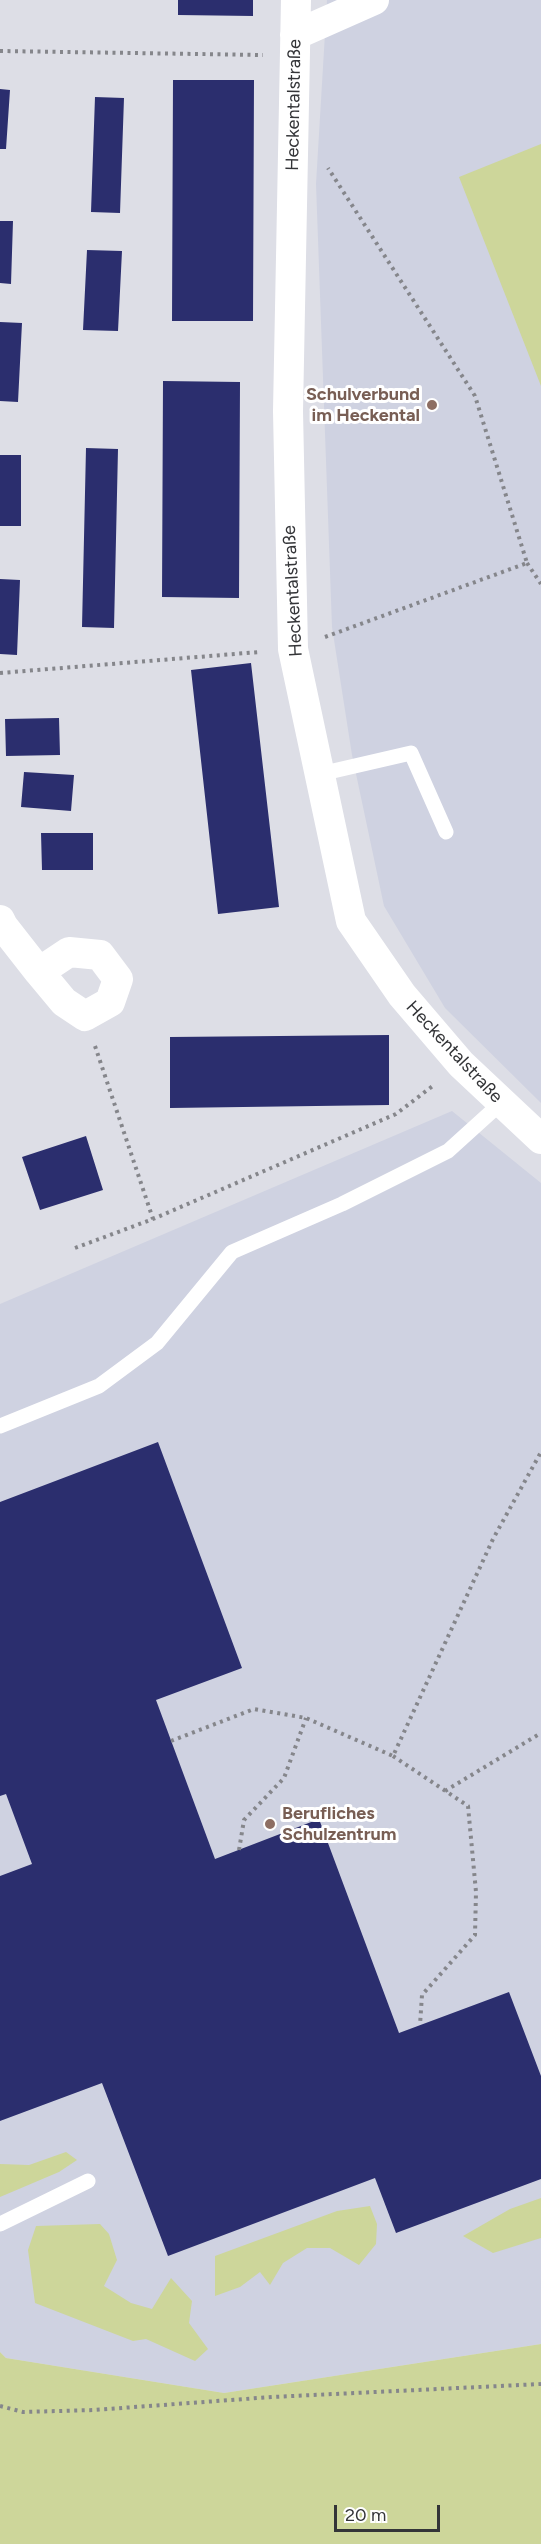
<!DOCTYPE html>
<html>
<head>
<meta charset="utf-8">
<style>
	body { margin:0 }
	#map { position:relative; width:541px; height:2544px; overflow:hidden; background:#dddee6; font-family:Figtree,sans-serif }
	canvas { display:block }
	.scale { position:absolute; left:334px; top:2505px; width:106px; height:27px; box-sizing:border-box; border:3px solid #343538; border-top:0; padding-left:8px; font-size:18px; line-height:21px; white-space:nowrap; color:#343538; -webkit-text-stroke:4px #fff; paint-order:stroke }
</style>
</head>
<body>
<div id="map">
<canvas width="541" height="2544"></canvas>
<div class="scale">20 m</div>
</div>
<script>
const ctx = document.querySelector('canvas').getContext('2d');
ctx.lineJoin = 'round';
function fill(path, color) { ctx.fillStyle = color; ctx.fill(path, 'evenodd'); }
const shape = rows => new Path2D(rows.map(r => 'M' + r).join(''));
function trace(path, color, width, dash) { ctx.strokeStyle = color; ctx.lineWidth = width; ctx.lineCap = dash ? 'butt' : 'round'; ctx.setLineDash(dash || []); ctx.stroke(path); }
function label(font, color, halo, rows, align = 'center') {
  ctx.font = font + ' Figtree,sans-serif'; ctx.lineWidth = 6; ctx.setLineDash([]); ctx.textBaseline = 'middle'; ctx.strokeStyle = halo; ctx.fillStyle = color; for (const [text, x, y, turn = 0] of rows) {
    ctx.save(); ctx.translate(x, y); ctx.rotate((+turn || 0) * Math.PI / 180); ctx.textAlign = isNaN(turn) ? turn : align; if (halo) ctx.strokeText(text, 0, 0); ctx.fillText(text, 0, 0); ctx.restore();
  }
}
const built = shape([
	[327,0,541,0,541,1103,445,1008,384,906,352,755,332,627,316,184],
	[452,1111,541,1183,541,2344,224,2393,6,2358,0,2352,0,1304]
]);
const green = shape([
	[541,144,541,386,459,177],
	[66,2152,77,2160,59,2172,0,2197,0,2164,29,2165],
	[541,2198,541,2238,493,2253,463,2236,510,2209],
	[370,2206,377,2224,376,2244,359,2265,330,2248,307,2248,283,2263,270,2285,260,2272,240,2287,215,2296,215,2256,337,2211],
	[100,2224,109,2234,117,2260,104,2286,131,2303,152,2309,171,2278,192,2301,189,2323,208,2349,195,2361,146,2339,133,2341,35,2303,28,2250,36,2226],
	[541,2344,541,2544,0,2544,0,2352,6,2358,224,2393]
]);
const building = shape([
	[178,0,253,0,253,16,178,15],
	[173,80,254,80,253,321,172,321],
	[0,89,10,90,6,149,0,149],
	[95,97,124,98,120,213,91,212],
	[0,221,13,221,11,284,0,283],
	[87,250,122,251,118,331,83,330],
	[0,322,22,323,18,402,0,401],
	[163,381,240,382,239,598,162,597],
	[86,448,118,449,114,628,82,627],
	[0,455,21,455,21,526,0,526],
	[0,579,20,580,17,655,0,654],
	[251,663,279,907,218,914,191,670],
	[59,718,60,755,6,756,5,719],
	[24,772,74,775,71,811,21,807],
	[41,833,93,833,93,870,42,870],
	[389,1035,389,1105,170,1108,170,1037],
	[86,1136,103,1190,40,1210,22,1157],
	[158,1442,242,1668,156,1700,215,1859,319,1819,399,2033,509,1992,541,2076,541,2179,396,2233,375,2178,168,2256,102,2083,0,2121,0,1876,32,1864,6,1794,0,1796,0,1502]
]);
const path = shape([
	[0,51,263,55],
	[527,563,541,584],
	[325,637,527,563,475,396,328,168],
	[0,673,259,652],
	[95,1046,153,1219],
	[75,1248,153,1219,396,1114,434,1085],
	[171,1741,254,1709,306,1718,393,1756,493,1539,541,1452],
	[393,1756,468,1806,476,1892,475,1935,422,1995,420,2025],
	[445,1791,541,1733],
	[239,1850,244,1820,284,1778,306,1718],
	[0,2406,23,2412,94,2410,272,2397,541,2384]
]);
const service = shape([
	[320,774,411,753,446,832],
	[0,1426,99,1386,157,1343,232,1252,342,1204,448,1151,501,1103],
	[0,2224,88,2181]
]);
const minor = shape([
	[296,0,288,411,293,649,351,921,402,995,461,1064,541,1139],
	[295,35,374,0],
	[0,920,3,926,39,972,64,1002,85,1016,110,1002,118,979,100,955,69,952,39,972]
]);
const markers = [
	[432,405,6,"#8d6e63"],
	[270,1824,6,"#8d6e63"]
];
const streetNames = [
	["Heckentalstraße",294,105,-89],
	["Heckentalstraße",293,591,-93],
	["Heckentalstraße",454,1052,47]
];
const educationNames = [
	["Schulverbund",420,395],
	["im Heckental",420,416],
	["Berufliches",282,1814,"left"],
	["Schulzentrum",282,1835,"left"]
];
fill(built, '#cfd2e1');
fill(green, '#cdd69a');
fill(building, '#2b2e6e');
trace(path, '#85868b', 4, [3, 4.5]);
trace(service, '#fff', 15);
trace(minor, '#fff', 30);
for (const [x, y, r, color] of markers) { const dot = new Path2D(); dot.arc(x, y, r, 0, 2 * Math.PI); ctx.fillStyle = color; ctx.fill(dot); trace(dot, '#fff', 2); }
label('18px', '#343538', '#fff', streetNames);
label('bold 18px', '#785e54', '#fff', educationNames, 'right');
</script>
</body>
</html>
